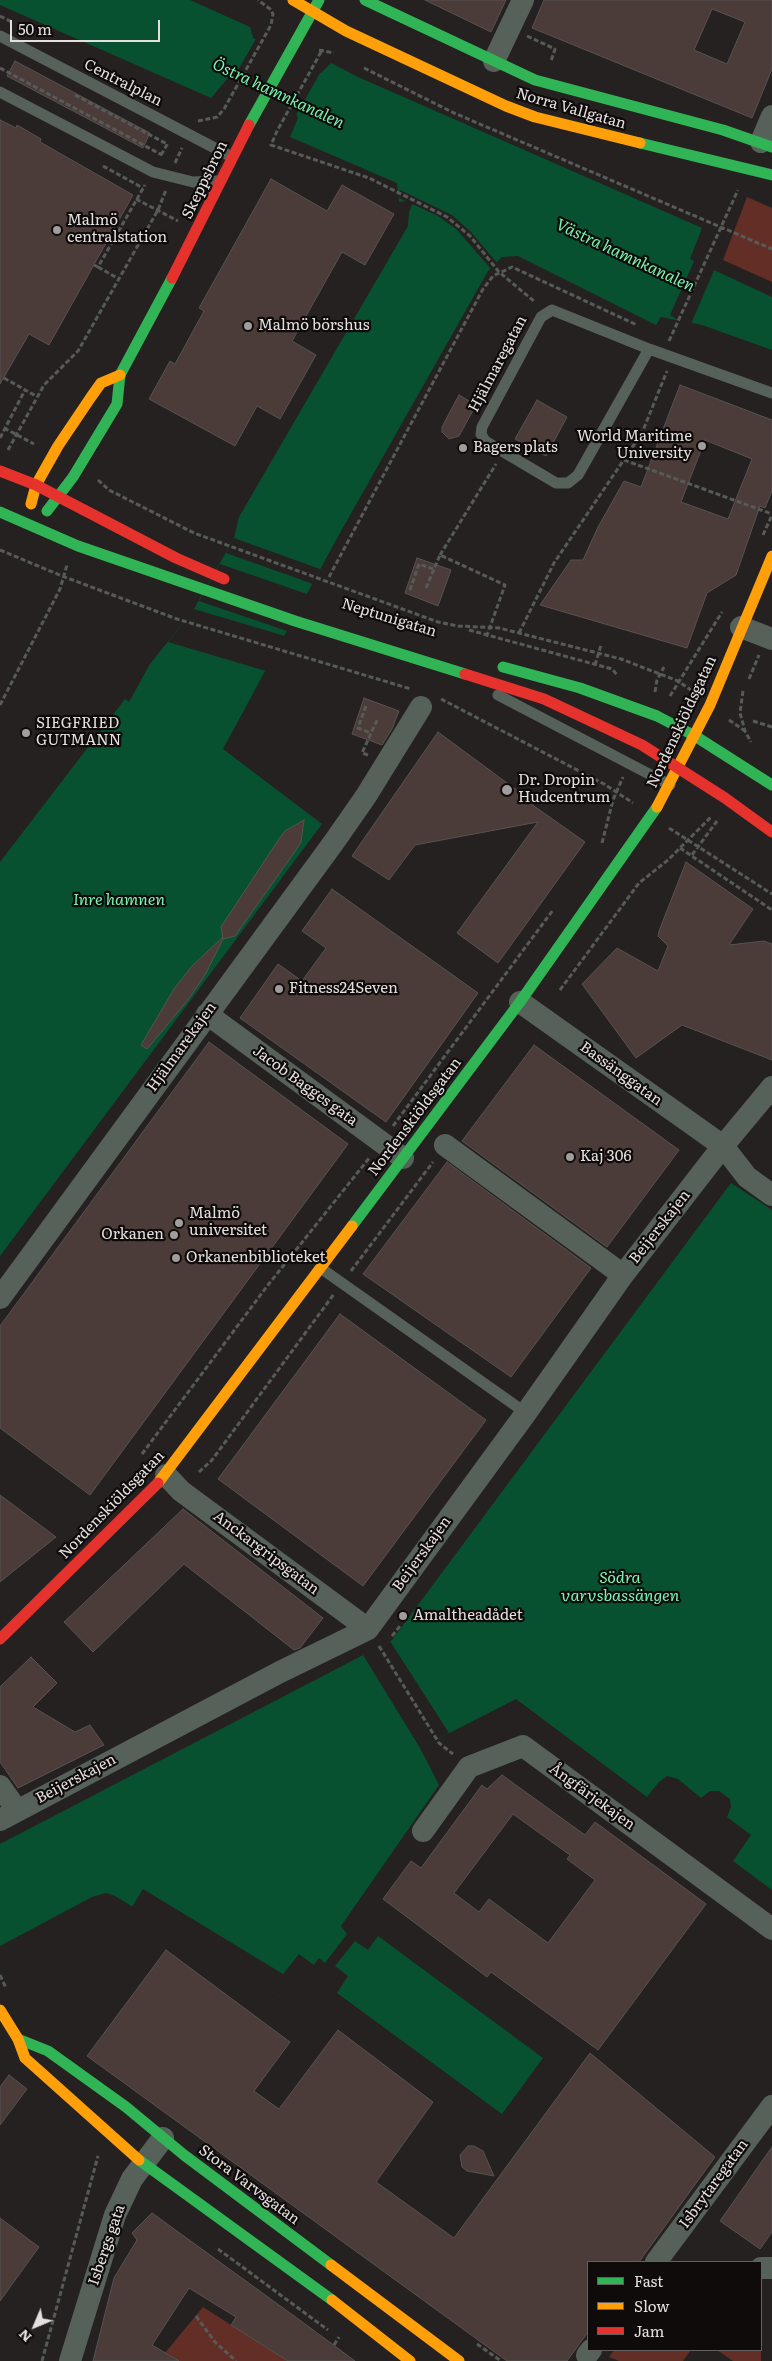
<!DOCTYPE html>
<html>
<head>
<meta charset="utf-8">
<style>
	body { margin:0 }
	#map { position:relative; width:772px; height:2361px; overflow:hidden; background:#252121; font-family:Literata,serif }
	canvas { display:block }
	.legend { position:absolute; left:587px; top:2261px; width:175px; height:90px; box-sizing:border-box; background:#0e0b0a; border:1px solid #64605f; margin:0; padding:6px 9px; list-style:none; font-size:15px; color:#e4e0df }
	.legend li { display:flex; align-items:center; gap:10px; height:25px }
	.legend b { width:25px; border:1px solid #64605f }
	.north { position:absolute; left:10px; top:2301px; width:50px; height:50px; -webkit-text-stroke:4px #0e0b0a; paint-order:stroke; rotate:225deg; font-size:14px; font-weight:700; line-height:20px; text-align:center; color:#e4e0df }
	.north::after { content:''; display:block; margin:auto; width:18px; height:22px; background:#e4e0df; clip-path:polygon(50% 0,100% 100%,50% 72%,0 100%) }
	.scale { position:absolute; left:10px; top:20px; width:150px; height:22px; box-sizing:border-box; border:2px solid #e4e0df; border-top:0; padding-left:6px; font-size:15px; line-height:18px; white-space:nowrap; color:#e4e0df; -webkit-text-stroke:4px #0e0b0a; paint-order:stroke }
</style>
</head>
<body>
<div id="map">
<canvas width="772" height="2361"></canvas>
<ul class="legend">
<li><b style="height:6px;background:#30b455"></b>Fast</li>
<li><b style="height:6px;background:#ff9f0a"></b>Slow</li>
<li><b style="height:6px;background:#e5322d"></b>Jam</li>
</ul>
<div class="north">N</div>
<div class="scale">50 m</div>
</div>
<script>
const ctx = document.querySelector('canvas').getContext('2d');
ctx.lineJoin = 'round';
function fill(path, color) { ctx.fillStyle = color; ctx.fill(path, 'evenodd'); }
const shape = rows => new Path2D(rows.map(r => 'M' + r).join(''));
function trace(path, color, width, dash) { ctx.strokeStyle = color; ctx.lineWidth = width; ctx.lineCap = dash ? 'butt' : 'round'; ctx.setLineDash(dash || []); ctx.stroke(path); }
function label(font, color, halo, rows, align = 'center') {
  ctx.font = font + ' Literata,serif'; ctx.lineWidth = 4.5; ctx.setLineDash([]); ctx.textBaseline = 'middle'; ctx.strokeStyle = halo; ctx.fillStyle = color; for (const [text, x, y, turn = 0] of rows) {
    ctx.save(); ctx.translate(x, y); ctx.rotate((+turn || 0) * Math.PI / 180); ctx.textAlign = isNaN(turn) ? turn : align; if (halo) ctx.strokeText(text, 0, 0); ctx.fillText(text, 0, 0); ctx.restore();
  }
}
const green = shape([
	[747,197,772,208,772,282,723,260],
	[761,2278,761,2361,733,2361,717,2350,761,2350],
	[203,2307,288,2361,179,2361,165,2353],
	[614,2350,691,2350,683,2361,619,2361,609,2357]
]);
const water = shape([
	[0,0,190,0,250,27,253,38,321,73,331,63,358,77,702,228,690,259,772,297,772,350,702,325,661,317,656,325,518,256,502,257,488,271,336,540,223,749,322,824,0,1256,0,862,125,699,129,702,150,664,194,609,234,538,239,517,408,226,409,212,414,200,399,202,397,183,290,137,298,118,296,114,234,77,228,78,211,98,0,5],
	[731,1183,772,1210,772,1890,733,1861,751,1835,727,1817,731,1807,730,1799,719,1791,710,1791,701,1798,678,1779,667,1776,658,1783,647,1797,516,1699,420,1748,439,1785,341,1926,347,1934,325,1963,319,1958,287,2001,115,1896,106,1893,92,1897,0,1946,0,1844,392,1640],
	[378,1936,543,2058,502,2114,337,1993,348,1976,335,1966,355,1941,368,1950]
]);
const pier = shape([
	[257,37,320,70,323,68,295,117,233,79],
	[400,190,452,215,471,232,498,264,492,270,456,229,438,216,397,197],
	[695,259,715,268,691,324,684,324,670,315],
	[234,538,320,569,313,584,226,553],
	[220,564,307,594,287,631,199,601],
	[194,609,285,636,266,671,168,642],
	[390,1641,449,1733,420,1748,363,1655],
	[143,1889,283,1974,299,1954,314,1965,287,2001,132,1907]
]);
const building = shape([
	[425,0,506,0,491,32,425,0],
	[544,0,772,0,772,69,752,118,532,28,544,0],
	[712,9,745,22,727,64,694,50,712,9],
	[15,61,150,133,143,148,7,76,15,61],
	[0,120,16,128,17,125,41,139,40,142,133,195,49,345,29,334,0,384,0,120],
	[271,179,327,211,342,185,394,214,365,265,342,252,292,341,316,355,280,419,257,406,235,446,149,399,170,361,175,364,204,311,199,308,271,179],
	[680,385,772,420,772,491,765,508,760,506,736,575,707,593,687,648,540,605,571,560,583,560,598,527,624,481,641,487,680,385],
	[705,440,752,459,728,519,681,502,705,440],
	[459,395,476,405,459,436,449,439,442,432,442,427,459,395],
	[537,400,567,417,546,456,515,439,537,400],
	[417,558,451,570,438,606,405,593,417,558],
	[364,698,399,711,392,729,382,745,352,734,364,698],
	[438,732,526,797,524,799,585,842,498,963,457,933,538,822,415,845,389,880,352,856,438,732],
	[304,820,301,842,296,850,235,936,223,939,221,927,279,839,285,831,304,820],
	[686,862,753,909,729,945,764,941,772,944,772,1060,682,1025,636,1058,582,984,617,948,658,971,668,946,658,936,659,931,686,862],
	[332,889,478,993,386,1122,240,1018,278,964,302,981,326,948,302,931,332,889],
	[222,938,223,939,205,975,188,1000,147,1049,141,1045,174,989,192,966,222,938],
	[209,1042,348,1144,90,1495,0,1428,0,1326,209,1042],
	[534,1045,679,1150,607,1247,462,1141,534,1045],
	[447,1162,591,1268,511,1377,363,1274,447,1162],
	[340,1314,486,1420,363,1586,218,1479,340,1314],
	[0,1495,56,1537,0,1582,0,1495],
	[183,1509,323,1618,300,1648,294,1650,184,1564,93,1652,64,1622,183,1509],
	[31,1657,57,1683,33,1707,75,1732,90,1725,104,1745,18,1788,0,1762,0,1687,31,1657],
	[502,1775,585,1835,595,1822,706,1904,598,2050,491,1972,487,1977,383,1899,411,1861,421,1868,482,1785,487,1789,502,1775],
	[513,1814,570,1855,567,1859,595,1880,548,1943,489,1899,479,1912,454,1893,513,1814],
	[166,1950,290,2042,254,2091,279,2109,338,2030,433,2102,376,2182,454,2238,590,2053,715,2157,639,2262,588,2262,588,2332,567,2361,507,2361,87,2056,166,1950],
	[9,2075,27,2089,0,2125,0,2087,9,2075],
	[468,2146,474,2146,483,2151,494,2176,467,2171,462,2167,460,2155,468,2146],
	[772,2147,772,2232,760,2249,720,2221,772,2147],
	[152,2213,301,2321,355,2361,288,2361,231,2325,236,2317,189,2288,152,2345,179,2361,93,2361,114,2278,137,2240,132,2233,152,2213],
	[0,2218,39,2247,0,2301,0,2218]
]);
const path = shape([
	[0,16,12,22],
	[527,36,555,49,551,61],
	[319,50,334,53],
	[321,52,277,131,271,145,369,178,447,217,470,236,499,272,535,302],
	[0,68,162,155],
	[364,68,454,113,772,249],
	[75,95,167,144],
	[198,121,217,117,224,109,271,25,273,14,270,9,258,0],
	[161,155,168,143],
	[175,163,182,148],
	[103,166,143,188],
	[136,199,178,221],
	[94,265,98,267,145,185],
	[98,267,119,279],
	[669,341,738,190],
	[4,378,36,396],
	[4,428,34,444],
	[0,438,25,390],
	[8,450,44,385,78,351,158,210,166,190],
	[624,460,772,514],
	[98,480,109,490,194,533,438,622,458,626,499,628,621,659,678,681,691,690],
	[763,535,772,515],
	[0,550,62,576,177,619,411,689],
	[440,555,496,464],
	[329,577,483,289,493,276,512,267,637,325],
	[426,588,440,555,505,585,486,638],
	[410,590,419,564,433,569],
	[469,630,612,669,618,676],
	[519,633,554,563,642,433,667,371],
	[595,665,601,645],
	[749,679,759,655],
	[743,691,740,713,745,731,751,742],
	[655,692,657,680,664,667],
	[670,696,722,612],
	[441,699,604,784,633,803],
	[0,705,60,589,67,565],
	[366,706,358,728,371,733],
	[729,720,745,731],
	[753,721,772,727],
	[368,755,362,753,378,718],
	[669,828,772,894],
	[602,843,613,800,623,777],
	[680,848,772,910],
	[692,855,717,821],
	[560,990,639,883,668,860,711,817],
	[393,1126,553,910],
	[351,1271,433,1162],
	[142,1454,268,1285,370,1157],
	[199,1472,212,1460,334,1294],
	[392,1636,400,1626],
	[379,1646,439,1743,453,1754],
	[0,1975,6,1988],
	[218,2249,328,2330],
	[196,2316,215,2342,236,2361],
	[477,2344,501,2361],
	[334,2345,339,2337],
	[42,2361,98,2156]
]);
const lane = shape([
	[0,36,232,157],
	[0,92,153,172,193,182,219,181],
	[649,349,578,475,568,483,556,483,485,441,481,434,482,427,541,317,552,310,649,349,772,393],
	[498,695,670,785],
	[322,1269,526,1413]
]);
const street = shape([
	[494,61,523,0],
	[761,142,772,116],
	[741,627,772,639],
	[520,1002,723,1146,747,1177,772,1195],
	[207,1014,403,1158],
	[445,1145,623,1275],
	[0,1298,334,842,366,796,421,707],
	[166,1475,181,1491,368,1629],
	[0,1786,17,1810],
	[0,1820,280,1672,368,1629,526,1413,623,1275,723,1146,772,1087],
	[423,1831,469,1767,523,1746,772,1929],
	[656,2262,772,2106],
	[761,2268,772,2268],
	[587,2355,591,2350],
	[70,2361,115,2215,132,2179,163,2138]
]);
const fast = shape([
	[365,0,535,80,723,130,772,147],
	[249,125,319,0],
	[640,143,772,175],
	[47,511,73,477,117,404,120,375,172,278],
	[0,512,78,546,295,621,465,674],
	[503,667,580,688,657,716,695,736,772,785],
	[352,1226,520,1002,657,807],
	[18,2039,48,2051,126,2107,184,2155,331,2265],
	[139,2160,332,2300]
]);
const slow = shape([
	[293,0,346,31,506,106,535,117,640,143],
	[31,504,36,485,58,446,91,397,101,383,120,375],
	[657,807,710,705,772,556],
	[158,1483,352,1226],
	[0,2010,18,2039,25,2058,139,2160],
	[331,2265,459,2361],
	[332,2300,410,2361]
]);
const jam = shape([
	[172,278,249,125],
	[0,471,36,485,176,558,224,579],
	[465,674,544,699,642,745,725,798,772,832],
	[0,1639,158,1483]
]);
const markers = [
	[57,230,5,"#a19d9c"],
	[248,326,5,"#a19d9c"],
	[702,446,5,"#a19d9c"],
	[463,448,5,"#a19d9c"],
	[26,733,5,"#a19d9c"],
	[507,790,6,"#a19d9c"],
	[279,989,5,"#a19d9c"],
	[570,1157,5,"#a19d9c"],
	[179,1223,5,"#a19d9c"],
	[174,1235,5,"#a19d9c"],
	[176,1258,5,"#a19d9c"],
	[403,1616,5,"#a19d9c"]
];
const streetNames = [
	["Centralplan",123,83,27],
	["Norra Vallgatan",571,109,16],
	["Skeppsbron",205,180,-64],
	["Hjälmaregatan",498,364,-62],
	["Neptunigatan",389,618,17],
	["Nordenskiöldsgatan",682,722,-65],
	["Hjälmarekajen",182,1047,-54],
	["Bassänggatan",621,1074,36],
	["Jacob Bagges gata",305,1086,36],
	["Nordenskiöldsgatan",415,1117,-53],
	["Beijerskajen",660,1227,-52],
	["Nordenskiöldsgatan",112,1505,-46],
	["Anckargripsgatan",266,1553,37],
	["Beijerskajen",422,1554,-54],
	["Beijerskajen",76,1779,-28],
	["Ångfärjekajen",592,1797,36],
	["Isbrytaregatan",714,2184,-54],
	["Stora Varvsgatan",249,2185,37],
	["Isbergs gata",107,2245,-71]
];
const poiNames = [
	["Malmö",67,221],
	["centralstation",67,238],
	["Malmö börshus",258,326],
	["World Maritime",692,437,"right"],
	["University",692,454,"right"],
	["Bagers plats",473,448],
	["SIEGFRIED",36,724],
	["GUTMANN",36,741],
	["Dr. Dropin",518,781],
	["Hudcentrum",518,798],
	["Fitness24Seven",289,989],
	["Kaj 306",580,1157],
	["Malmö",189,1214],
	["universitet",189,1231],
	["Orkanen",164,1235,"right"],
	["Orkanenbiblioteket",186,1258],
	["Amaltheadådet",413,1616]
];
const waterNames = [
	["Östra hamnkanalen",278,94,25],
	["Västra hamnkanalen",625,256,25],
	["Inre hamnen",119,900],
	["Södra",620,1578],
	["varvsbassängen",620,1596]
];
fill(green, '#632e26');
fill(water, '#075131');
fill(pier, '#252121');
fill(building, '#4b3b39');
trace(building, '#565352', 1);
trace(path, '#575b58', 3, [5, 2.5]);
trace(lane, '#56615a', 11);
trace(street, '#56615a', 22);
trace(fast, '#30b455', 11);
trace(slow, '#ff9f0a', 11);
trace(jam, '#e5322d', 11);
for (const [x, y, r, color] of markers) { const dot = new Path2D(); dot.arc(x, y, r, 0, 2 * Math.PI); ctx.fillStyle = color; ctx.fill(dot); trace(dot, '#0e0b0a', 2); }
label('15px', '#e4e0df', '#0e0b0a', streetNames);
label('15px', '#e4e0df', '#0e0b0a', poiNames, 'left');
label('italic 16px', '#7bf4b1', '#0e0b0a', waterNames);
</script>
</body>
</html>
